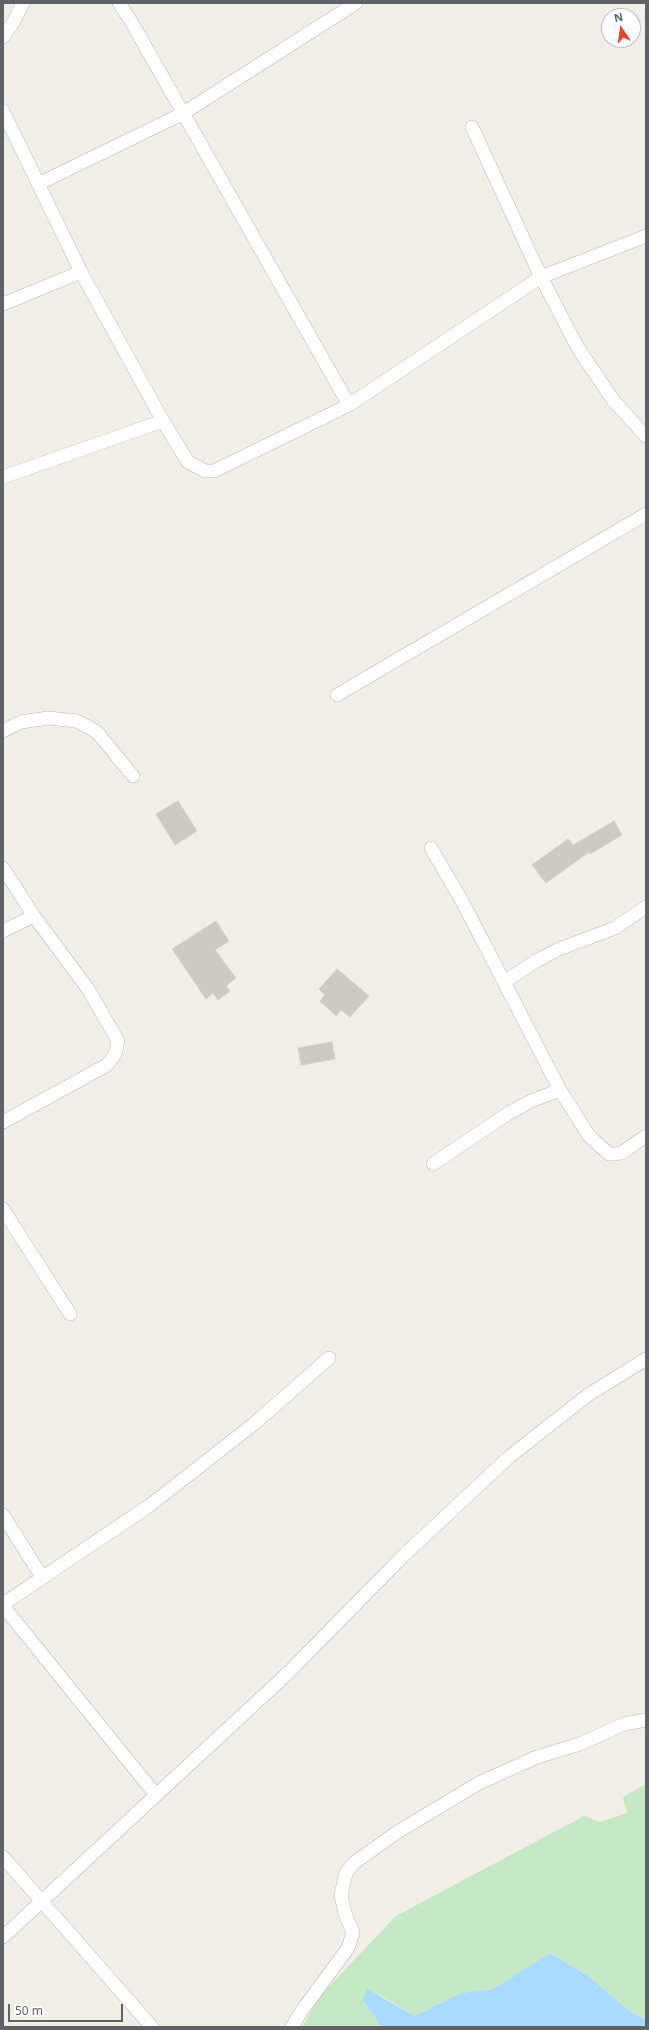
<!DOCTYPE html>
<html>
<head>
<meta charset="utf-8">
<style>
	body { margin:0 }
	#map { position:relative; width:649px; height:2030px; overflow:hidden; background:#f1efe8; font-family:"Noto Sans",sans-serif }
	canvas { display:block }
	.frame { position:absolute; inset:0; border:4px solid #5f6368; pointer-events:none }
	.north { position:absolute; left:601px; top:8px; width:40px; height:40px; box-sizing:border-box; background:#fff; border:1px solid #bfc1c3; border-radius:50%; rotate:347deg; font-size:11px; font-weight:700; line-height:16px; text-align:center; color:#5f6368 }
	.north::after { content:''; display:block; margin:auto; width:14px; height:18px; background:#ea4335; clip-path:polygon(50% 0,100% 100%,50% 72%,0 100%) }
	.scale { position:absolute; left:8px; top:2004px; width:115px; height:18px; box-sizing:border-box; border:2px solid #5f6368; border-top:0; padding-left:5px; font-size:12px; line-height:14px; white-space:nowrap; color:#5f6368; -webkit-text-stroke:3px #fff; paint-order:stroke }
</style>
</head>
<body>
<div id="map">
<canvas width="649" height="2030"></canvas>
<div class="frame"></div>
<div class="north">N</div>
<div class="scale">50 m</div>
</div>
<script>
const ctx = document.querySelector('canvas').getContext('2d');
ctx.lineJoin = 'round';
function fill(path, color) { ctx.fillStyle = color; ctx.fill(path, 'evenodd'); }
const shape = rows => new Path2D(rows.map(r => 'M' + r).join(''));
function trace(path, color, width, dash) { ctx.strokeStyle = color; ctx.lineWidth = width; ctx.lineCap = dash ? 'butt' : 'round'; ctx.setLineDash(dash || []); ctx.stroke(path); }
const green = shape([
	[646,1784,646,2019,633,2014,587,1975,550,1953,493,1989,461,1993,415,2016,380,1995,363,2000,381,2027,302,2027,320,1996,396,1916,584,1816,600,1822,627,1813,623,1797]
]);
const water = shape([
	[550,1953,587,1975,633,2014,646,2019,646,2027,381,2027,363,2000,367,1989,415,2016,461,1993,493,1989]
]);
const building = shape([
	[178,801,197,831,175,845,156,814,178,801],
	[614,821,622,835,590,854,589,852,546,883,532,865,568,839,573,845,614,821],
	[216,921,229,941,215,950,236,978,226,986,230,991,218,1000,213,993,206,999,172,949,216,921],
	[337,969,369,996,350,1017,341,1010,336,1016,320,1001,325,995,319,989,337,969],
	[332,1042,335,1059,301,1065,298,1048,332,1042]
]);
const street = shape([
	[119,3,132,23,349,405],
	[3,37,13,23,23,3],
	[3,111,81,272,163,421,188,462,205,471,214,471,349,405,541,277,646,236],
	[472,127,541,277,578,348,613,400,646,436],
	[38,184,182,114,356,3],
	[3,304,81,272],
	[3,477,163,421],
	[337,695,646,514],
	[3,731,21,722,48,718,77,721,97,732,133,776],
	[431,848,462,901,560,1090,589,1136,609,1154,614,1154,621,1153,646,1136],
	[3,868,34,916,88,989,118,1041,115,1054,107,1065,3,1122],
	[3,931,34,916],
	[504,982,536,961,559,949,615,928,646,907],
	[433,1164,509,1113,531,1101,560,1090],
	[3,1209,70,1314],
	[3,1515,42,1577],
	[3,1604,149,1506,255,1423,329,1358],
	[3,1606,156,1795],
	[3,1857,152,2027],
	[3,1937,288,1673,403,1556,509,1457,588,1395,646,1359],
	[292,2027,301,2012,348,1948,353,1933,345,1913,341,1895,346,1873,354,1863,396,1833,479,1783,537,1757,580,1744,624,1724,646,1720]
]);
fill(green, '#c5e8c5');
fill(water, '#aadaff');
fill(building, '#cccac5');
trace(building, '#d6d1c6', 1);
trace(street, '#b5b8bc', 14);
trace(street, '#fff', 13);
</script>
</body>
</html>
